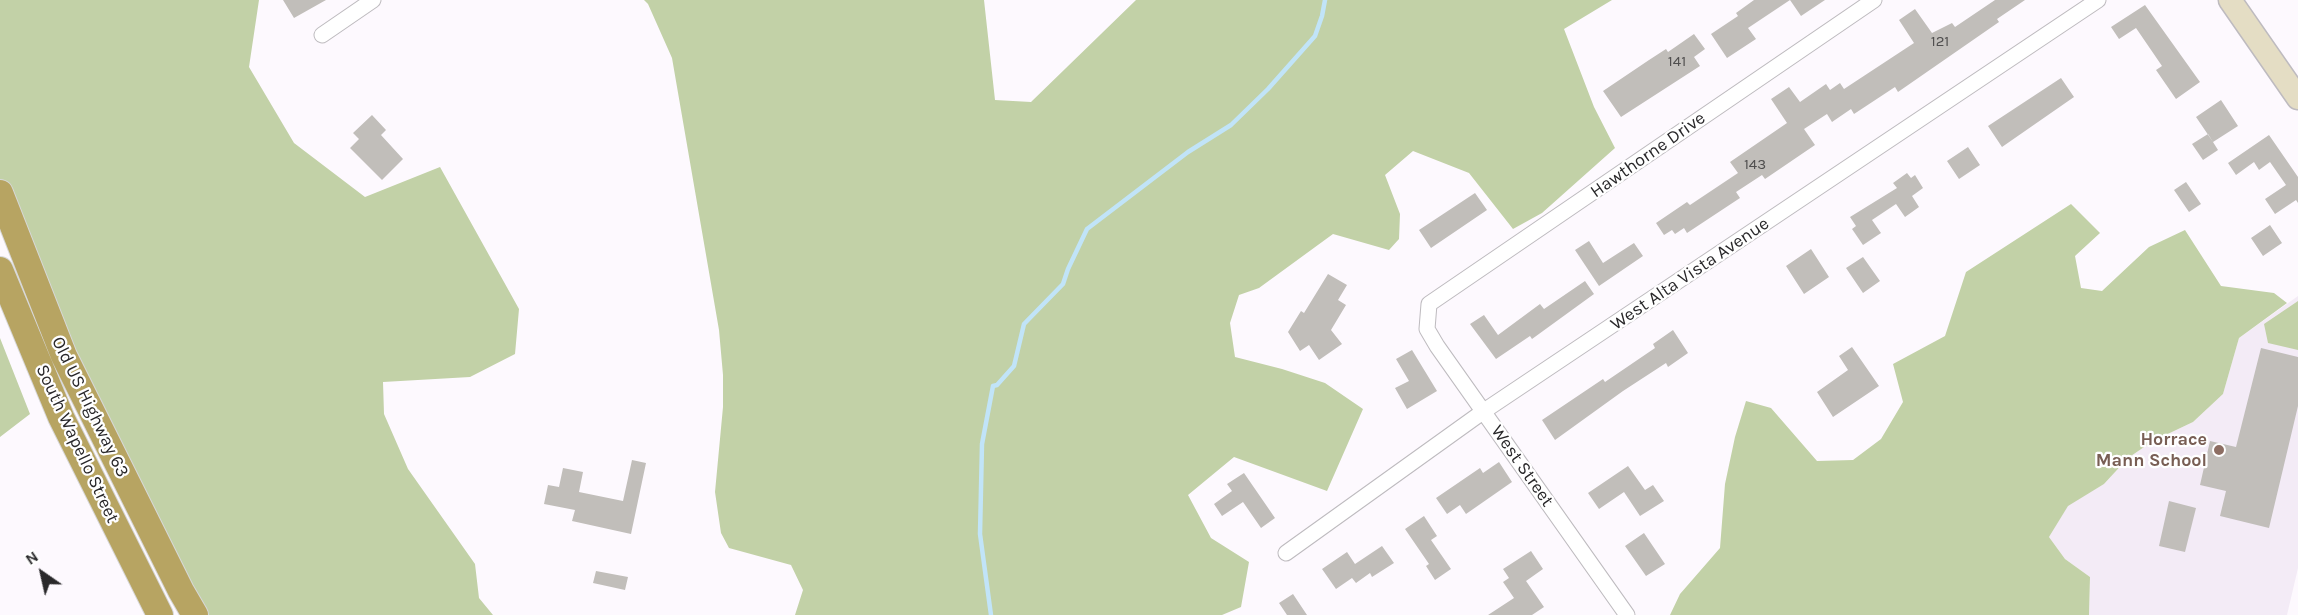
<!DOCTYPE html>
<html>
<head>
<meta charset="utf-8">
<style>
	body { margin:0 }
	#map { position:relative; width:2298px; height:615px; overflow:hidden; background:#fdf9fe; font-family:Karla,sans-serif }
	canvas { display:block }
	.north { position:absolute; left:12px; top:543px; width:60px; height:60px; -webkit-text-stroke:4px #fff; paint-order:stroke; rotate:326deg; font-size:16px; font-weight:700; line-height:24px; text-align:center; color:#29282a }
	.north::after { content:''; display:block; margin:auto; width:21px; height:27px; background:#29282a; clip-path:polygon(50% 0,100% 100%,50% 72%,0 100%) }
</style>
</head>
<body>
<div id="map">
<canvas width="2298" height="615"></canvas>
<div class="north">N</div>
</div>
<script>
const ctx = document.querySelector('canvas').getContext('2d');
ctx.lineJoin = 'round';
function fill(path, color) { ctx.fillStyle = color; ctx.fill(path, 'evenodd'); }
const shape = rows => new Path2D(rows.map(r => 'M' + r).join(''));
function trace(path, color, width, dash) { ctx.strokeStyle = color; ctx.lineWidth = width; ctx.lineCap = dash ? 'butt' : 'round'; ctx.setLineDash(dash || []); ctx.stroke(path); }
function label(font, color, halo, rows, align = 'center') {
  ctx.font = font + ' Karla,sans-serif'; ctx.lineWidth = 4.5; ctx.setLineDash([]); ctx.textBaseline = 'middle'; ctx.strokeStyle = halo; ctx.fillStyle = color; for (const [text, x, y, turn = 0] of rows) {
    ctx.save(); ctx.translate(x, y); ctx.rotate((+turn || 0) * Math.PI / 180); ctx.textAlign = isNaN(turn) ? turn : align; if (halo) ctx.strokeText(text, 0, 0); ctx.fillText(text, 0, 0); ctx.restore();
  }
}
const built = shape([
	[2298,296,2298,568,2287,615,2089,615,2090,577,2065,559,2049,537,2068,505,2104,484,2128,458,2153,441,2193,422,2223,394,2239,338]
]);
const green = shape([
	[0,0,259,0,249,67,294,143,365,197,440,167,519,309,515,354,470,377,383,382,384,414,408,469,475,564,479,598,493,615,195,615,0,193],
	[644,0,984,0,995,100,1031,102,1136,0,1612,0,1564,29,1594,107,1615,148,1542,213,1513,229,1469,173,1413,151,1385,175,1400,214,1399,239,1389,250,1333,234,1259,288,1239,295,1230,323,1235,357,1282,369,1325,383,1363,409,1327,491,1234,457,1188,495,1211,538,1249,562,1241,607,1222,615,795,615,803,590,791,565,729,548,721,533,715,492,723,407,723,375,719,330,672,58,648,4],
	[2071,204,2100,233,2075,256,2081,288,2102,291,2149,247,2185,230,2221,286,2274,293,2287,303,2239,338,2223,394,2193,422,2153,441,2128,458,2104,484,2068,506,2049,537,2065,559,2090,577,2089,615,1670,615,1680,594,1720,548,1725,484,1735,437,1746,401,1771,408,1817,461,1853,460,1881,439,1903,402,1893,364,1945,336,1966,272],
	[2298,301,2298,350,2268,343,2264,324],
	[0,338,30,414,0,437]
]);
const stream = shape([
	[991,615,980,534,982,444,993,386,997,385,1014,366,1024,324,1063,284,1068,269,1087,229,1188,152,1231,125,1268,89,1315,36,1322,16,1325,0]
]);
const building = shape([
	[283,0,326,0,294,18],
	[1754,0,1825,0,1801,16,1790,0,1748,28,1756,39,1727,58,1711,34,1738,16,1736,13],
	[1995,0,2025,0,1997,19,1999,22,1898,92,1895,87,1854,114,1851,109,1832,122,1827,114,1804,129,1815,145,1765,179,1762,175,1736,192,1740,198,1687,233,1684,228,1675,234,1672,230,1664,235,1656,223,1687,202,1690,205,1738,173,1730,162,1787,123,1771,99,1789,87,1800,102,1826,84,1830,90,1840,83,1844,89,1914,43,1899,20,1915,9,1932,33,1952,23,1955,27],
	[2145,5,2200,82,2176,99,2156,70,2162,66,2136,28,2119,39,2111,27],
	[1694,34,1705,49,1694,57,1700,66,1621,117,1603,91,1649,60,1666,49,1668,52],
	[2061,78,2074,97,2002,147,1988,126],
	[2221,100,2238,126,2213,142,2196,117],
	[372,115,386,130,381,135,403,159,382,180,350,148,359,139,353,133],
	[2208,134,2218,150,2203,160,2192,144],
	[2269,135,2298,177,2298,203,2296,200,2275,214,2265,199,2286,185,2270,162,2259,170,2254,162,2236,175,2228,163],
	[1968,147,1980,165,1959,179,1947,161],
	[1907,173,1911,178,1915,175,1923,188,1912,196,1919,207,1905,217,1896,204,1872,220,1881,233,1863,245,1852,229,1856,226,1850,217,1897,188,1893,183],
	[2186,182,2201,204,2189,212,2174,190],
	[1475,193,1487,210,1431,248,1419,230],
	[2270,225,2282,243,2263,256,2251,238],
	[1589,241,1603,263,1634,243,1643,256,1599,286,1575,250],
	[1811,249,1829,277,1804,294,1786,266],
	[1863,257,1880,281,1863,293,1846,268],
	[1328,274,1347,285,1338,300,1346,305,1331,330,1342,344,1319,360,1309,345,1300,351,1288,332,1301,311,1304,313],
	[1585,281,1594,294,1532,339,1530,336,1496,359,1470,324,1484,315,1498,335,1540,304,1544,309],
	[1673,330,1688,353,1668,367,1666,363,1623,391,1555,440,1542,420,1603,379,1605,382,1655,348,1653,344],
	[1852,347,1879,386,1833,417,1817,392,1848,370,1839,356],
	[2261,348,2298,357,2298,406,2269,528,2220,516,2226,491,2200,485,2210,441,2236,447],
	[1412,350,1437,391,1407,409,1395,388,1409,381,1396,359],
	[632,460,646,463,631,534,572,521,575,510,544,504,548,485,559,487,563,468,583,472,579,492,623,501],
	[1499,462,1512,482,1466,514,1460,505,1447,514,1436,498,1480,468,1483,473],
	[1628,466,1645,490,1653,485,1664,501,1640,516,1624,492,1599,509,1588,493],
	[1244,473,1275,518,1261,528,1243,502,1222,516,1214,504,1232,491,1227,484],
	[2169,501,2196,508,2185,552,2159,546],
	[1424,516,1437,536,1431,540,1451,569,1435,580,1426,566,1429,564,1405,529],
	[1644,533,1665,564,1646,576,1625,546],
	[1382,546,1394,563,1372,577,1370,573,1356,583,1352,578,1336,589,1322,569,1347,552,1355,564],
	[1531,551,1543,569,1526,581,1544,607,1532,615,1488,615,1514,598,1503,582,1509,578,1503,569],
	[596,571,628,577,625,590,593,583],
	[1293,594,1307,615,1287,615,1279,603]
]);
const minor = shape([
	[322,35,373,0],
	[1286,553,1484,411,2098,0],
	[1627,615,1437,346,1427,329,1429,304,1874,0]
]);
const secondary = shape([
	[2230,0,2298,98]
]);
const trunk = shape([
	[0,193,64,356,181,591,195,615],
	[0,270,61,417,160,615]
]);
const markers = [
	[2219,450,6,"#8d6e63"]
];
const numberNames = [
	["121",1940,42],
	["141",1677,62],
	["143",1755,165]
];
const streetNames = [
	["Hawthorne Drive",1648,155,-35],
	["West Alta Vista Avenue",1690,274,-34],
	["Old US Highway 63",90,407,64],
	["South Wapello Street",77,444,65],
	["West Street",1522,466,55]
];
const educationNames = [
	["Horrace",2207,440],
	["Mann School",2207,461]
];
fill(built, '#f3ebf6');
fill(green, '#c2d1a7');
trace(stream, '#c1e4f8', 4.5);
fill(building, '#c1beba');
trace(minor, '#bebbbf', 17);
trace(secondary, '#bebbbf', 25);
trace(trunk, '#d8d8d9', 28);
trace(minor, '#fff', 15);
trace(secondary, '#e4ddc4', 22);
trace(trunk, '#b7a462', 26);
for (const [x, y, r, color] of markers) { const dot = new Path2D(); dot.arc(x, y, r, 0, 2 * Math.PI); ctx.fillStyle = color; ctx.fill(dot); trace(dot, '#fff', 2); }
label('15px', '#4f4e4e', null, numberNames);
label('18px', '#29282a', '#fff', streetNames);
label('bold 18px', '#785e54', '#fff', educationNames, 'right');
</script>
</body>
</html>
